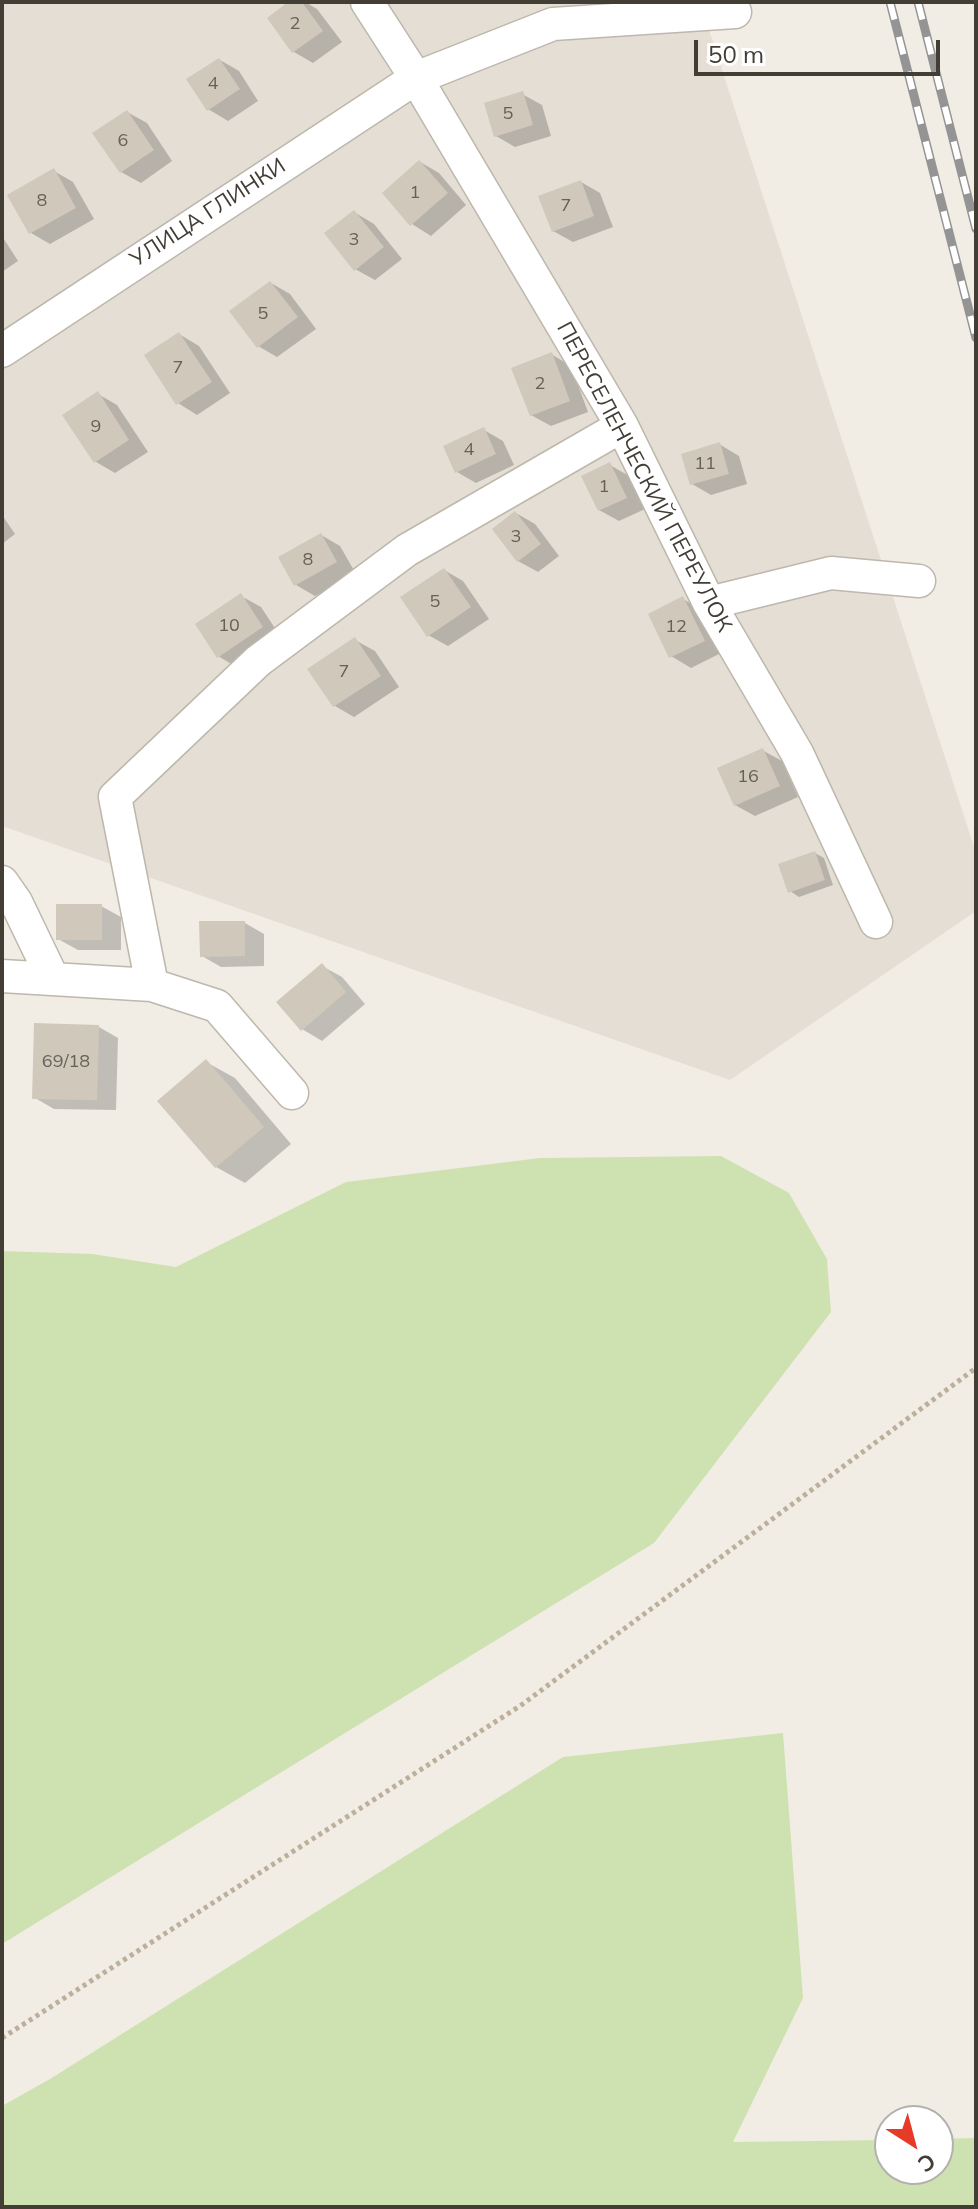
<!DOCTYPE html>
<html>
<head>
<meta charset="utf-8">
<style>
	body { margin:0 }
	#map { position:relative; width:978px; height:2209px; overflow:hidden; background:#f1ede5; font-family:Mulish,sans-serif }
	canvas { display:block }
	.frame { position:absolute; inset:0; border:4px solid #423d35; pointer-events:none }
	.north { position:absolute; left:874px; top:2105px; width:80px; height:80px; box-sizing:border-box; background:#fff; border:2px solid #b3b1ae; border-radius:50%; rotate:144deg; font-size:22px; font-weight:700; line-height:32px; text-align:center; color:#423d35 }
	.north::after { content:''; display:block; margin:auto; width:28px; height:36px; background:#e53b27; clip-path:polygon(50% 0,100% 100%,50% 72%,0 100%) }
	.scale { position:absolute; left:694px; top:40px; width:246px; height:36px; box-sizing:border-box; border:4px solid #423d35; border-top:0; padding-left:10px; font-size:24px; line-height:28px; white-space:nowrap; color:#423d35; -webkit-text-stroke:6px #fff; paint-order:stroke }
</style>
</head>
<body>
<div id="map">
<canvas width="978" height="2209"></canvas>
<div class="frame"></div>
<div class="north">С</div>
<div class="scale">50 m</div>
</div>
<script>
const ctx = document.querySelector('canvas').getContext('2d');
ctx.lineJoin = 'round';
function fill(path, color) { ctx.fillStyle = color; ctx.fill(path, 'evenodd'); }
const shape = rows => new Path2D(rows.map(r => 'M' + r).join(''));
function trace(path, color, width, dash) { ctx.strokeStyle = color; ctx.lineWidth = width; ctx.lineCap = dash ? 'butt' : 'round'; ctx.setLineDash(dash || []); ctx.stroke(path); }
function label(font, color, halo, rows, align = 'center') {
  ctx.font = font + ' Mulish,sans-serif'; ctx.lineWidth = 8; ctx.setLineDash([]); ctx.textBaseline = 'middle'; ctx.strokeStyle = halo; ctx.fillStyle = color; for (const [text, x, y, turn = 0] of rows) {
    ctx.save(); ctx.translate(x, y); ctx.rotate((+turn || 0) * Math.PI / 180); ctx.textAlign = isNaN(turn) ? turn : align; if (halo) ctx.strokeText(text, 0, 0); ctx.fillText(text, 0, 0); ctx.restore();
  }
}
const residential = shape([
	[2,2,700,2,976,853,976,911,730,1080,2,826]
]);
const green = shape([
	[721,1156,789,1193,827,1259,831,1312,654,1543,2,1944,2,1251,92,1254,176,1267,346,1182,540,1158],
	[783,1733,803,1998,733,2142,890,2140,890,2169,938,2169,938,2139,976,2138,976,2207,2,2207,2,2106,50,2079,563,1757]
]);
const shadow = shape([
	[292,2,305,2,317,9,342,42,313,63,294,52,270,18],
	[220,60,239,71,258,101,228,121,208,109],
	[522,94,542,105,551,136,515,147,496,136],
	[127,112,147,123,172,161,141,183,121,172],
	[420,162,439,173,466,205,431,236,412,224],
	[54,171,73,182,94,219,50,244,31,233],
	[581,182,600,193,613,227,573,242,553,231],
	[354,212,374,224,402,259,375,280,355,269],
	[2,236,18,261,2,272],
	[271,283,290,294,316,329,277,357,258,346],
	[179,334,199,346,230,393,197,415,178,403],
	[551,354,571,366,588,412,551,426,531,415],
	[98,394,117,405,148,452,115,473,96,462,65,415],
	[484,430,503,441,514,465,476,483,457,472],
	[719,444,739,456,747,484,711,495,692,484],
	[610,465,629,476,645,509,619,521,599,510],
	[516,513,535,524,559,556,538,572,518,561],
	[2,515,15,534,2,544],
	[321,535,340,546,356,574,315,596,296,585],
	[444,570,463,581,489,619,448,646,428,635],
	[241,596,261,607,282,639,238,668,218,656],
	[683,599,702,610,723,652,691,668,671,656],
	[355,640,375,651,399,687,354,717,335,706,310,670],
	[762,750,782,761,798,797,755,816,735,805],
	[815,853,824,858,833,885,799,897,790,891],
	[101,906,121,917,121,950,78,950,58,939],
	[245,923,264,934,264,966,221,967,202,956],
	[322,966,342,977,365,1004,322,1041,302,1029],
	[99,1027,118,1038,116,1110,54,1109,35,1098],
	[206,1062,235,1078,291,1144,245,1183,216,1167]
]);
const building = shape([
	[288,2,302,2,323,31,292,53,267,18],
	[219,58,240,89,207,111,186,79],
	[523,91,533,125,494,137,484,103],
	[127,110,154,150,120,173,92,133],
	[419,160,448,193,410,226,382,193],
	[54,168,76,208,29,234,7,195],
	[581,180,594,216,552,232,538,196],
	[354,210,384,247,354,271,324,233],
	[270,281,298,317,257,348,229,311],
	[179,332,212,382,176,405,144,355],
	[552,352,570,401,530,416,511,368],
	[98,391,129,440,94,463,62,415],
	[484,427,496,454,455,473,443,446],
	[720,442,729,474,690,485,681,454],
	[610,462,627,498,598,511,581,476],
	[515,511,541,544,517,562,492,529],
	[321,533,337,562,294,586,278,557],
	[444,568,471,607,427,637,400,597],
	[241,593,263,627,217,658,195,624],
	[683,596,705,641,669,658,648,614],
	[355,637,381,676,333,707,307,669],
	[763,748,780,786,734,806,717,768],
	[815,851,825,880,788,893,778,864],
	[56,904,102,904,102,940,56,940],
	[199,921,245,921,245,956,200,957],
	[322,963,346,992,301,1031,276,1002],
	[34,1023,99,1025,97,1100,32,1099],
	[206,1059,264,1127,215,1168,157,1101]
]);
const path = shape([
	[2,2038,520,1706,976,1368]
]);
const minor = shape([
	[367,2,416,78,622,426,709,603,797,753,876,922],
	[2,351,416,78,553,24,735,12],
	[709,603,831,573,919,581],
	[2,882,16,902,53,979],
	[2,976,152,985,217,1006,292,1093],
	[152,985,115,797,258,661,407,550,622,426]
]);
const rail = shape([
	[890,2,976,338],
	[918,2,976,229]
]);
const numberNames = [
	["2",295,24],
	["4",213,84],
	["5",508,114],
	["6",123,141],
	["1",415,193],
	["8",42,201],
	["7",566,206],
	["3",354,240],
	["5",263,314],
	["7",178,368],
	["2",540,384],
	["9",96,427],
	["4",469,450],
	["11",705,464],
	["1",604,487],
	["3",516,537],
	["8",308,560],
	["5",435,602],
	["10",229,626],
	["12",676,627],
	["7",344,672],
	["16",748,777],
	["69/18",66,1062]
];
const streetNames = [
	["УЛИЦА ГЛИНКИ",208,213,-33],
	["ПЕРЕСЕЛЕНЧЕСКИЙ ПЕРЕУЛОК",644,477,62]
];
fill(residential, '#e4ded4');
fill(green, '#cee2b1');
fill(shadow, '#0003');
fill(building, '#d1c8bc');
trace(minor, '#beb7ac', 35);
trace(path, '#bcaf9b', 5, [4, 4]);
trace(minor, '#fff', 32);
trace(rail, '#949494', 9);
trace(rail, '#fff', 6, [18]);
label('18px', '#666057', null, numberNames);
label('22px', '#423d35', '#fff', streetNames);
</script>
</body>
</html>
